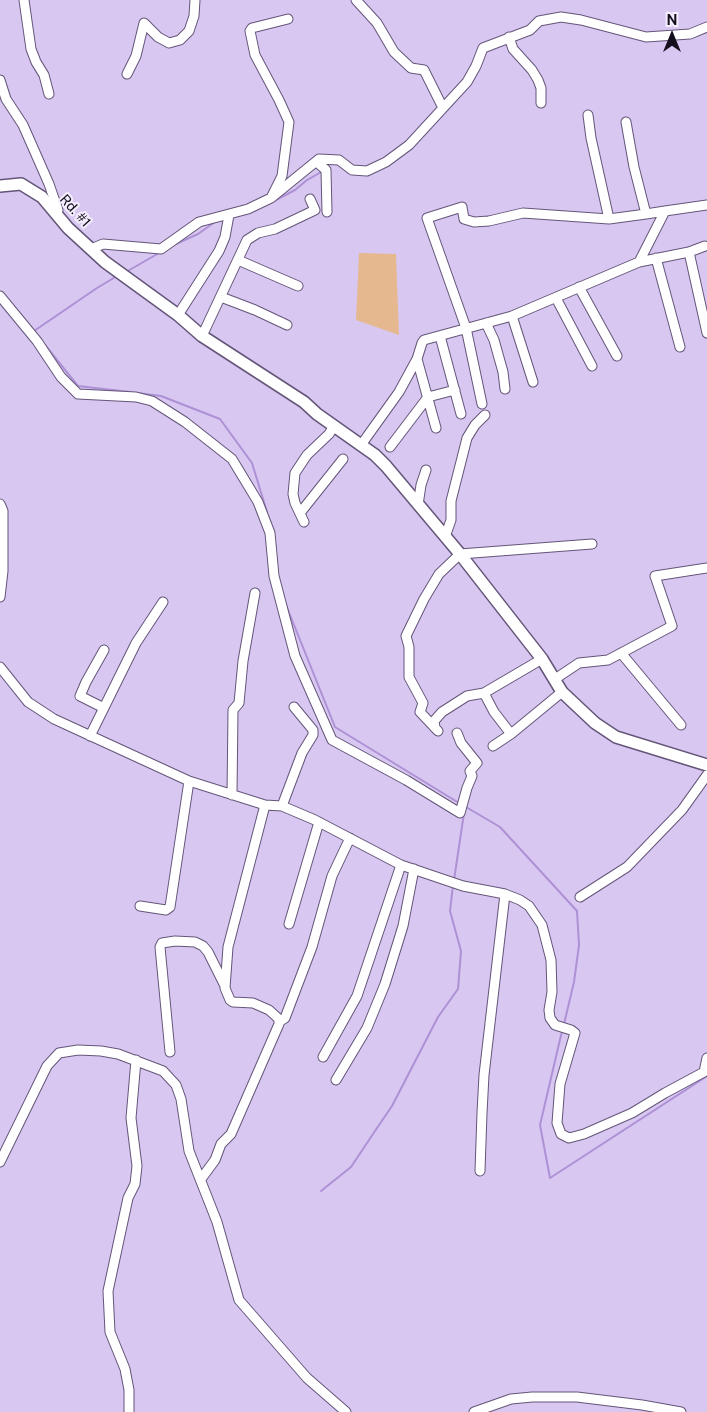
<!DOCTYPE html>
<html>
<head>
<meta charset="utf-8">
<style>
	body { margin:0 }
	#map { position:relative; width:707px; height:1412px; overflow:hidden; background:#d8c8f1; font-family:"Public Sans",sans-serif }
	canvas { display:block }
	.north { position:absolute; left:647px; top:10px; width:50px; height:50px; -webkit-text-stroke:4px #f4eeff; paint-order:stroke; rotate:0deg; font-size:14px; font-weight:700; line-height:20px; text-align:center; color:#150f1d }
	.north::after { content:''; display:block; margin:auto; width:18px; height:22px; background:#150f1d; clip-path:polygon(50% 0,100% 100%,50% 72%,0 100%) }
</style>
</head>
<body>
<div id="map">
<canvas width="707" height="1412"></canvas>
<div class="north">N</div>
</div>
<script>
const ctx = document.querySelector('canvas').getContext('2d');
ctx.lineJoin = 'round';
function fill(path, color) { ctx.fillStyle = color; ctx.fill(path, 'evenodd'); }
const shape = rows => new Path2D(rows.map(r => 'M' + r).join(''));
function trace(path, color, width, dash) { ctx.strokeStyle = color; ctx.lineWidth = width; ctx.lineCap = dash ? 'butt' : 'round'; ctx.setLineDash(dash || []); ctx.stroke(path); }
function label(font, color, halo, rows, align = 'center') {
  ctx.font = font + ' "Public Sans",sans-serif'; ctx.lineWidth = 4; ctx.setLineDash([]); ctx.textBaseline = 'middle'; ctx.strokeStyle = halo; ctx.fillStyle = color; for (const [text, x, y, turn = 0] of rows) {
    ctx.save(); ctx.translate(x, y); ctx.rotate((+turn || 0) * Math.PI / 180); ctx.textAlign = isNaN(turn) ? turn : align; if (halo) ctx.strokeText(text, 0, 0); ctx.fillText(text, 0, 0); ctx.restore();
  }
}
const green = shape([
	[359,253,396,254,399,335,356,320]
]);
const stream = shape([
	[274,201,295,190,307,180,323,171],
	[176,244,198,234,215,222],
	[126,272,159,253],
	[34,331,97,288,117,276],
	[45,345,78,386,130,392],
	[138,393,161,396,220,419,252,463,267,512],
	[286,605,335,727,459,803],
	[466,807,500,827,577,911,579,945,574,982,564,1024],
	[454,880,464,813],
	[562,1031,540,1125,550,1178,707,1076],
	[321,1191,351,1167,377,1128,392,1106,438,1017,458,989,461,951,450,911,453,885]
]);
const minor = shape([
	[24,0,31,49,36,62,44,75,49,94],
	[356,0,377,23,394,52,411,68,424,70,443,108],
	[509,37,513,49,532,70,538,80,541,88,541,103],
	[127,74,136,56,144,23,158,37,169,43,180,40,189,31,194,16,195,0],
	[0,80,6,99,23,125,49,184,58,210,57,214],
	[588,115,591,138,609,219],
	[626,122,634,167,646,214,665,211],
	[319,159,319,164,326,170,327,212],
	[272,196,282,176,289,122,279,100,255,55,250,31,252,28,288,19],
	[91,249,103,244,161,249,199,222,248,209,271,198,319,159,339,160,352,170,367,171,386,162,409,145,467,82,476,66,483,48,530,30,539,21,561,17,581,20,646,37,690,34,707,27],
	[689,252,707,333],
	[656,258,680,347],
	[238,260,298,286],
	[639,262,689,252,705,246],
	[579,287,617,356],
	[0,296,37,341,61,377,78,394,136,397,152,401,185,422,232,459,258,502,270,533,274,576,295,656,332,740,406,780,460,813,467,788,472,776,470,771,477,763,461,743,457,733],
	[221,297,255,310,287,325],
	[556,298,592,366],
	[178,315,219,251,225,237,229,215],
	[512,316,533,382],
	[486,323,494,340,503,372,505,389],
	[202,336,247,240,258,233,275,229,315,210,310,199],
	[440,336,461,414],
	[417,359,436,428],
	[482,404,466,328,427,218,462,207,464,219,474,222,489,221,523,213,609,219,646,214],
	[361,445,399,392,417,359,422,343,424,340,512,316,639,262,665,211,707,205],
	[390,447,428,397,455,390],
	[0,504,3,511,3,571,0,597],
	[418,505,421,485,426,470],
	[300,513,343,459],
	[304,522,295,503,293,494,295,473,307,455,329,434,334,426],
	[445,537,451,520,451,501,467,438,475,425,485,415],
	[621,653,681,725],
	[0,667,28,702,54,719,189,781,265,805,282,806,315,820,401,865,463,886,505,894,520,900,529,906,542,925,551,960,552,992,549,1010,550,1018,555,1025,571,1030,575,1033,560,1084,557,1123,561,1134,569,1138,584,1134,632,1113,665,1093,704,1072,707,1058],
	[555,679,579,663,608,660,672,626,655,576,707,568],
	[484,693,494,712,511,734],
	[104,708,80,696,86,682,104,650],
	[435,728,434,721,442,712,467,696,484,693,542,659],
	[438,731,420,712,423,703,409,677,409,647,406,636,424,599,439,574,460,554,592,544],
	[90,736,136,643,163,602],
	[493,746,511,734,562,692],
	[232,795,233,710,239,703,243,661,255,593],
	[282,806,302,753,313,735,313,730,294,707],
	[580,897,627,867,682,810,707,775],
	[140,906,166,910,170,907,189,781],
	[289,924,319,822],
	[279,1022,285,1018,312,947,332,876,350,838],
	[170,1052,160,947,162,943,175,941,195,942,203,946,208,952,225,986],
	[323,1057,357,996,401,865],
	[336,1080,367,1028,385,984,403,926,414,869],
	[0,1162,47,1066,59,1053,78,1050,101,1051,118,1054,163,1071,176,1085,181,1099,189,1151,217,1222,239,1300,307,1378,346,1412],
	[480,1171,482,1113,484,1075,505,894],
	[201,1179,215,1160,221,1144,231,1134,279,1024,279,1019,269,1010,253,1003,233,1002,230,1000,225,988,228,947,265,805],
	[129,1412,129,1390,125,1369,110,1332,108,1291,128,1198,135,1184,137,1166,131,1118,136,1060],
	[474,1412,511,1399,532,1397,577,1397,642,1405,681,1412]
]);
const major = shape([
	[0,186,21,184,42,197,68,228,105,262,178,315,202,336,304,402,317,414,375,455,386,466,460,554,542,659,562,692,595,723,616,737,707,765]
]);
const streetNames = [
	["Rd. #1",75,211,48]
];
fill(green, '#e5b88f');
trace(stream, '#ae90d5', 2);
trace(minor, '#645579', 11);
trace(major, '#645579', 14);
trace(minor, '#fff', 9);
trace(major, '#fff', 11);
label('14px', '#150f1d', '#f4eeff', streetNames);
</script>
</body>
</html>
